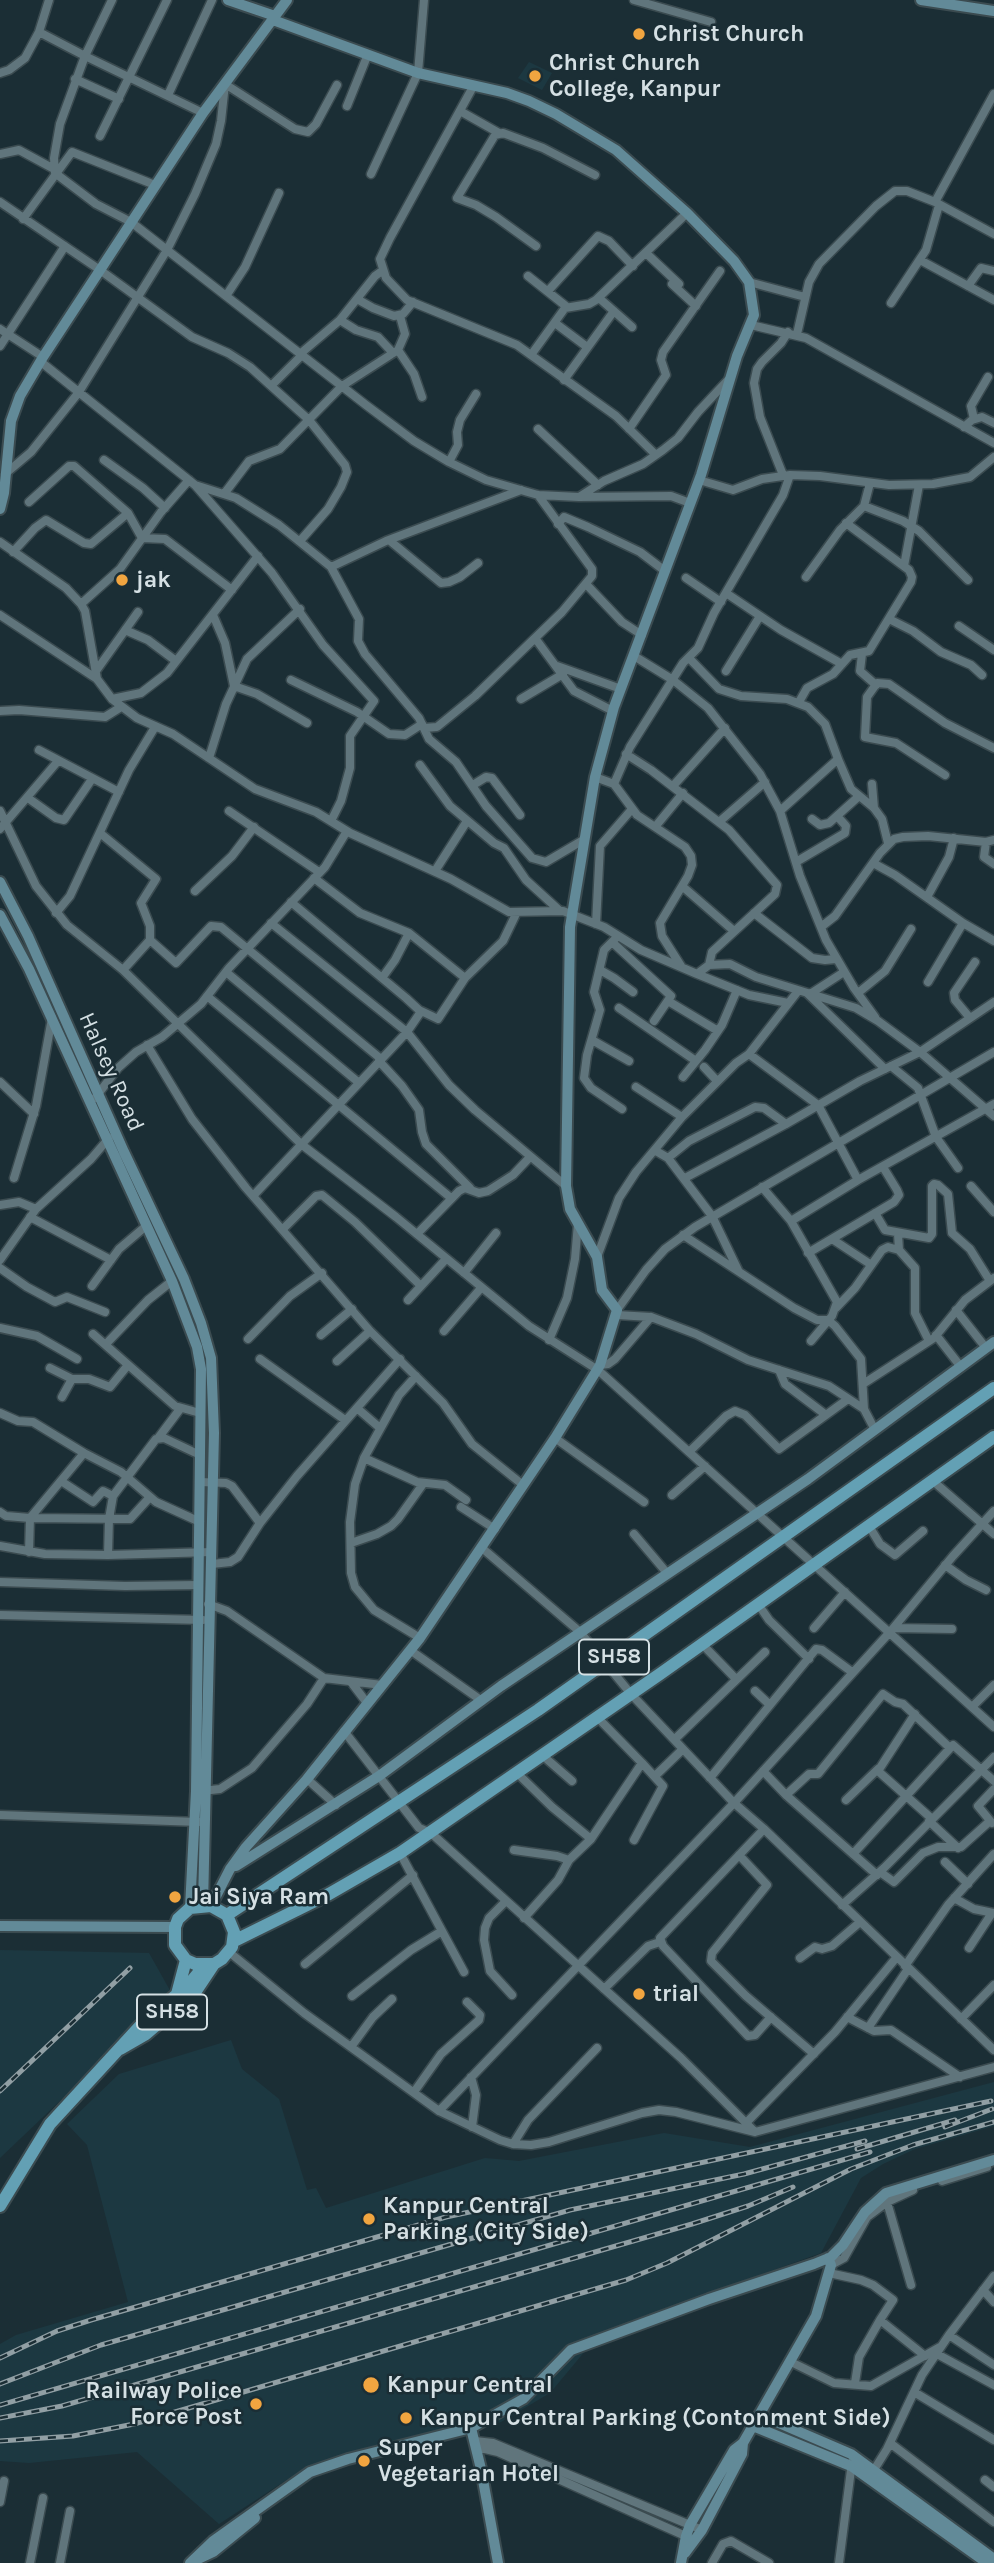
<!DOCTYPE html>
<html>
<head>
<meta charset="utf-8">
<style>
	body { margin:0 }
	canvas { display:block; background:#1b2e35 }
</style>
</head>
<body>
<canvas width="994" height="2563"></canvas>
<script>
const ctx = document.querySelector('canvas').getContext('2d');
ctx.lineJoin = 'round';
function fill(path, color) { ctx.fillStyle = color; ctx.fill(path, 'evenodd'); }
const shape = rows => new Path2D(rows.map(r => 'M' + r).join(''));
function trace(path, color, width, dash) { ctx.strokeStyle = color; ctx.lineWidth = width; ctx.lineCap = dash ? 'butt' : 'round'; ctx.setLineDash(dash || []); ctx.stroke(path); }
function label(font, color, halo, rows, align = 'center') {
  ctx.font = font + ' Karla,sans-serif'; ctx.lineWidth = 5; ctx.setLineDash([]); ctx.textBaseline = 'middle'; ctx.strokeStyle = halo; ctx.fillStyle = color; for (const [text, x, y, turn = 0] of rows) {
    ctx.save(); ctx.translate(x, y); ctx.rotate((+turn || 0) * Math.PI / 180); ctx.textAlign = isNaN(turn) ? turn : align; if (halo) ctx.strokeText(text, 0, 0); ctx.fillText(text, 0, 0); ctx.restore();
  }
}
const built = shape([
	[529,62,552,73,542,90,518,78],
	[0,1950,149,1953,172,1994,0,2158],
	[231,2040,242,2069,279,2099,307,2190,316,2188,326,2208,485,2158,519,2161,664,2133,750,2147,994,2082,994,2126,915,2149,883,2164,861,2178,821,2253,601,2332,550,2393,501,2422,288,2479,219,2524,137,2452,29,2463,0,2461,0,2344,16,2335,128,2302,87,2145,67,2124,119,2074]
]);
const street = shape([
	[112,0,85,56,203,113],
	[634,0,711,22],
	[39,32,85,56,60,124,54,158,55,173,96,204,131,222,366,405,414,441,449,462,486,480,538,495,579,497,604,481,643,464,663,450,678,438,698,412,728,380],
	[0,73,9,70,25,58,39,32,49,0],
	[75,79,119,99],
	[474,85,390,238,380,259,386,278,407,300,517,345,616,416,656,455],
	[168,95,212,0],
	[347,106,368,54],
	[460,111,499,133],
	[100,136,167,0],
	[0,154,19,150,54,169],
	[371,174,418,73,424,0],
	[0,202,100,270,192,337,228,353,250,367,309,420,345,465,347,472,341,487,328,509,300,541],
	[935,202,994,94],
	[23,219,72,152,155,185],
	[536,246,496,217,476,205,457,198,495,135,503,133,543,148,595,175],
	[646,253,679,284],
	[920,260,994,300],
	[528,276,567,307],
	[749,282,805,297],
	[672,284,696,306],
	[968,286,981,268,994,271],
	[548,291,598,236,609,241,633,266],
	[226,296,245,267,279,193],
	[599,298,632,327],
	[357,299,373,308,394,316,403,314,413,302],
	[891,303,926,250,939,205],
	[340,320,356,330,378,337,393,353],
	[555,323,587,347],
	[751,325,806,338,994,443],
	[0,329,43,357],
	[797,334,809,282,819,264,876,206,895,191,907,191,935,202,994,234],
	[0,346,65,246],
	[398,350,414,374,422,397],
	[300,354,340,320,375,276,382,271],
	[531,355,565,308,589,304,596,300,687,213],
	[41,362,195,485,236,498,279,525,331,567,359,619,358,641,365,654,419,718,429,739,456,762,486,806,532,858,546,862,585,839],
	[564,380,614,311],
	[272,385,302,355],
	[974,419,971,406,988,377],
	[964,427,972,420,982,417,994,423],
	[538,429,598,485],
	[629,429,666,375,661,360,663,352,720,271],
	[104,460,143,488,165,508],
	[449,462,458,445,457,432,460,420,476,394],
	[5,474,31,452,79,392,167,250,195,194,216,144,221,121,225,84,295,129,308,132,316,124,337,85],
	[783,475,760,417,754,383,757,369,762,362,781,343,788,332],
	[699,480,733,490,762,479,790,475,820,476,889,485,933,484,970,477,994,457],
	[195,485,272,573,323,645,374,701,350,736,350,768,341,801,331,821],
	[224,494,249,461,280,449,342,386,398,350,405,334,400,316],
	[579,497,671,496,690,503],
	[29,502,69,466,74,466,128,513,142,538,165,539,232,590],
	[864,506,903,521,919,531,968,580],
	[558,524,564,517,588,527,640,552,665,571],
	[389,540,441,583,449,582,460,577,478,563],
	[0,542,66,588,81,604,85,611,97,679],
	[13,552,35,528,46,520,84,543,91,544,128,513],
	[904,566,919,485],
	[331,567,386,541,521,490],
	[806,577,840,530,864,506,870,483],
	[686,578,721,602],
	[586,584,622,622,642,635],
	[726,593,781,630,842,664],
	[81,604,120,569,161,512,189,480],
	[0,615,97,679,112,699,137,718,173,734,255,789,316,812,350,833,451,879,509,912,563,911,604,927,641,950,697,974,709,965,730,964,756,977,856,1008,878,1021,920,1052,994,1116],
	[213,615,225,643,234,686,257,694,307,723],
	[889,619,913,631,941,652,971,665,982,675],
	[959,626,994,650],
	[125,630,148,640,176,661],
	[535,638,574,691,613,711],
	[862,654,860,671,876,685],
	[634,656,673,680,708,708,760,774,780,811,800,876,826,940,854,988,875,1017],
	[689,658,719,689,741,696,787,699,808,707,825,724,838,759],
	[557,666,621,689],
	[96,671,138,612],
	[726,671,760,616],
	[291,680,357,712,389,734,405,735,422,724],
	[112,699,141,693,167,673,258,556],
	[521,699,563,674],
	[799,702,807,688,833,674,850,655,869,651,911,582,912,577,909,570,846,523],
	[0,711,19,710,105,717,121,707],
	[424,728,437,727,475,696,562,612,592,576,592,569,538,495],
	[39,750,119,792],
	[626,754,651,770,729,830,777,885,775,894,712,952,709,965],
	[209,758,226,704,247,659,300,609],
	[420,765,450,806,494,843,504,848,526,880,560,911],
	[945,775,896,743,865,737,867,697,877,683,889,684,945,723,994,748],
	[595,777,614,784,637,815,685,847,691,856,692,865,688,876,660,923,662,936,681,966],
	[614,784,630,747,683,663,698,648,714,613,783,495,790,475],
	[872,784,874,808],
	[473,785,486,777,492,778,520,815],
	[673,786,725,728],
	[28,798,56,818,64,820,92,779],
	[0,811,36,886,67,925,123,970,301,1144,396,1217,529,1326,598,1370,994,1727],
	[229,811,319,872],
	[780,811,838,759,851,789,874,808,882,819,888,843],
	[812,819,820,825,829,823,858,797],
	[719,822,765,782],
	[655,827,683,793],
	[0,829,58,761],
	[100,833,156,879,141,903,150,926,150,940,123,970],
	[986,842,984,857,994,864],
	[796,862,845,833,846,826,837,816],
	[873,863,895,875,963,923],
	[435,871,467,821],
	[314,878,360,913,409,933,465,978],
	[682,886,734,931],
	[195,891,232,856,254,827],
	[927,897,949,857,954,838],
	[56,913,70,896,129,770,155,727],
	[754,913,812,958,825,960,836,959],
	[271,923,407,1032,449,1085,475,1110,566,1186],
	[596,924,600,846,632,809],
	[821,927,835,916,880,853,894,839,903,837,928,836,986,842,994,840],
	[618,936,604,950,594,992,600,1010,587,1055,584,1078,591,1088,622,1109],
	[150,940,176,963,211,926,221,927,381,1059],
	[612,942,671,996,654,1021],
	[600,970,614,978,633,992],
	[226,972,358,1082],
	[697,974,749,995,788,1003],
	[382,978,395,960,409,933],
	[928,982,963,923,994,941],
	[807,993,885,1069],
	[858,993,885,971,911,929],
	[810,994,844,972],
	[207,996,451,1198],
	[668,1001,718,1031],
	[619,1008,696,1061],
	[419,1010,438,1019,465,978,503,941,516,914],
	[970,1018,955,1000,954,993,975,962],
	[592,1040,629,1061],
	[147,1045,192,1119,246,1188,370,1331,443,1403,472,1444,523,1485],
	[749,1054,818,1105,858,1180],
	[379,1061,402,1086,419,1110,422,1132,426,1144,470,1188],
	[891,1066,918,1088,936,1137,958,1168],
	[704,1067,717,1081],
	[683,1077,705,1050,722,1025,737,990],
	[0,1082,34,1114],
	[636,1087,682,1117],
	[95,1098,118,1068,136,1052,162,1037,201,1004,229,968,325,867,347,831],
	[656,1151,668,1158,712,1216,738,1270],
	[668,1158,689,1141,755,1107,764,1108,786,1124],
	[14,1178,36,1106,52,1018],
	[685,1178,786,1124,860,1081,920,1052,994,1002],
	[971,1186,994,1212],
	[762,1187,791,1221,837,1302,832,1316,811,1341],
	[253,1196,407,1032,420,1013,419,1010,406,998,291,902],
	[0,1205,19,1202,36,1209],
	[875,1213,885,1230,929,1238,932,1234,932,1186,934,1184,938,1185,948,1194,952,1233,970,1249,990,1281],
	[30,1217,111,1260],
	[791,1221,858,1180,994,1104],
	[283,1229,316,1196,322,1195,355,1222,421,1286],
	[417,1234,459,1191,465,1188,479,1193,488,1191,513,1175,530,1157],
	[898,1234,899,1250,915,1268,915,1313,929,1341],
	[683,1235,794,1308,817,1320,828,1320,835,1326,861,1359,864,1409],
	[832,1239,870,1264],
	[808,1253,894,1202,899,1195,897,1190,883,1167],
	[597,1257,619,1198,636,1172,682,1117,736,1063,749,1054,798,991],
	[0,1260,36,1209,91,1159,109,1138],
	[0,1268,27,1287,55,1302,67,1297,105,1312],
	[464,1273,496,1233],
	[92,1286,119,1249,146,1226],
	[408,1300,446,1259],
	[836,1308,855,1288,882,1250,888,1247,899,1250],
	[617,1310,646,1270,665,1249,695,1227,994,1052],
	[956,1310,986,1348],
	[617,1315,651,1317,696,1334,748,1360,829,1386,864,1409,875,1430],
	[0,1328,37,1336,77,1359],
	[444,1331,481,1288],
	[93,1334,175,1406,200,1413],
	[321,1335,352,1309],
	[936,1335,961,1367],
	[248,1339,290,1296,322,1273],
	[549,1340,567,1298,575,1259,578,1223],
	[106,1344,148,1300,172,1281],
	[260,1359,345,1420],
	[337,1361,370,1331],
	[600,1365,608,1364,615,1359,651,1317],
	[50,1368,72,1379,89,1379,110,1387,128,1365],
	[779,1370,785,1384,826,1415],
	[416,1376,399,1395,364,1458,355,1484,350,1522,351,1573,355,1587,374,1610,420,1638],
	[863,1384,934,1338,965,1300,994,1278],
	[62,1397,72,1379],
	[358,1409,380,1428],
	[0,1413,18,1421,33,1422,84,1453,121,1472,156,1502,200,1522],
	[159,1437,180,1409],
	[555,1438,644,1502],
	[689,1452,726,1416,735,1411,745,1415,779,1449,848,1399],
	[364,1458,417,1482,445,1485,466,1500],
	[61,1481,93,1502,103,1491,113,1496],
	[933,1481,994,1534],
	[200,1482,226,1483,232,1486,260,1523],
	[672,1495,705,1466],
	[461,1507,495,1529],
	[0,1512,6,1516,30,1518,130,1519,150,1497],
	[869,1526,880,1544,895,1555,923,1531],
	[634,1534,667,1573],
	[351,1543,377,1534,391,1526,398,1519,423,1484],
	[0,1546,45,1554,108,1555,212,1552],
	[482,1548,580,1632,631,1694,734,1803,764,1829,994,2050],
	[29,1552,30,1518,84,1453],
	[108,1555,109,1519,113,1496,156,1439,164,1438,200,1455],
	[212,1564,230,1562,238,1557,260,1523,297,1476,400,1359],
	[945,1565,966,1580,986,1590],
	[0,1582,125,1586,199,1585],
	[208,1604,227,1611,324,1678,382,1685],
	[758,1604,769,1620,809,1659],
	[0,1615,203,1620],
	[814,1628,845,1592],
	[894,1628,952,1629],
	[702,1644,736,1679],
	[410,1650,482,1701],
	[351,1682,367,1703],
	[755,1691,770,1705],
	[972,1707,994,1685],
	[915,1714,878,1771,931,1818],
	[344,1731,419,1828,431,1833,681,2058,755,2132],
	[675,1739,765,1652],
	[542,1755,572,1781],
	[763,1771,786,1795,877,1875],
	[517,1773,552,1807,591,1839,642,1763,597,1717],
	[655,1776,683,1749],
	[710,1778,816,1649,822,1650,852,1672],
	[307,1779,336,1805],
	[202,1791,220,1789,252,1768,307,1704,324,1678],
	[786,1795,809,1774,818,1774,883,1694,895,1702,903,1704,950,1748],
	[846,1800,878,1769],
	[0,1815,199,1822],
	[929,1821,958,1848],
	[992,1823,978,1806,994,1789],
	[764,1829,660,1938,663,1946,748,2036,755,2035,771,2017],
	[634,1840,663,1786,642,1763],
	[514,1850,557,1856,569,1860],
	[400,1853,464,1972],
	[853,1854,953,1745,994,1781],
	[739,1855,767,1885,712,1953,711,1961,746,1996,814,2054],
	[945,1862,968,1884],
	[880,1872,894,1882,923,1853,938,1847,961,1847,990,1821],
	[954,1898,974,1909,994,1913],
	[506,1901,489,1918,485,1928,484,1940,490,1971,512,1995],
	[842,1905,884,1868,994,1757],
	[524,1918,558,1880,569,1860,591,1839],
	[969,1948,992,1913],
	[229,1952,304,2013,439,2111,500,2140,513,2144,531,2145,549,2142,642,2113,659,2110,676,2112,755,2132,994,2067],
	[800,1958,815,1947,822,1949,832,1946,860,1922],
	[305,1964,413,1875],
	[905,1966,948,1905,994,1854],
	[604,1989,648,1946,660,1942],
	[352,1996,411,1950,442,1931],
	[847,2017,874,2031,891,2030,960,2077],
	[961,2019,994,1985],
	[868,2028,908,1969],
	[351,2047,373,2017,392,1999],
	[471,2077,476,2095,472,2127],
	[414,2092,441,2054,479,2020,480,2015,467,2002],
	[439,2111,734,1803,890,1632,953,1556,994,1511],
	[746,2123,835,2032,896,1958],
	[513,2144,528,2120,597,2048],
	[942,2181,987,2167],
	[887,2202,911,2285],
	[831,2265,844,2258,867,2217,887,2202,913,2190],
	[829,2273,861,2280,873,2285,893,2300,880,2320,859,2357,855,2383],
	[983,2290,994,2302],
	[880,2320,925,2356],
	[949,2335,994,2365],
	[937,2354,994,2385],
	[791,2362,834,2383,871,2386,940,2347],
	[914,2392,994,2440],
	[475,2441,493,2443,702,2530],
	[890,2443,994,2522],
	[477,2449,485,2449,498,2452,690,2538],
	[872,2473,887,2449,922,2375,949,2335,994,2276],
	[985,2480,994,2487],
	[0,2502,4,2481],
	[30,2563,43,2498],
	[60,2563,70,2511],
	[712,2563,723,2544,731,2541,769,2563],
	[839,2563,852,2462]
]);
const secondary = shape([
	[228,0,275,16],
	[921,0,994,11],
	[0,509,4,493,11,421,20,396,43,357,203,113,287,0],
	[0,882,28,936,124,1152,184,1279,201,1323,211,1358,214,1433,203,1905],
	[0,915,29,969,172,1281,197,1347,201,1369,196,1791,190,1908],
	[236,1866,379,1776,501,1686,808,1479,994,1342],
	[211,1906,230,1869,246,1847,307,1779,420,1638,555,1438,600,1365,617,1310,602,1290,597,1257,570,1209,566,1186,570,927,595,777,614,707,701,475,737,356,754,315,749,282,734,261,687,213,616,150,556,114,529,101,507,93,418,73,273,20],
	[0,1926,175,1927],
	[760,2415,851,2454,994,2559],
	[753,2426,851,2466,987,2563],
	[471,2428,481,2469,498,2563],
	[685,2553,702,2530,742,2454,743,2443],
	[194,2561,213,2552,255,2518],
	[190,2563,213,2541,310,2472,348,2459,471,2428,523,2399,571,2350,709,2299,814,2264,831,2257,843,2245,865,2212,886,2193,994,2160],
	[681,2563,686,2536,690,2525,734,2450,743,2443,816,2316,831,2265,828,2258]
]);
const primary = shape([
	[227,1915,538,1710,994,1388],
	[234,1941,329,1894,400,1853,660,1674,994,1437],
	[177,1994,186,1960],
	[120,2049,146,2034,196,1991,214,1964,222,1959,232,1947,234,1932,227,1915,211,1906,190,1908,178,1919,175,1927,175,1945,186,1960,195,1964,214,1964],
	[0,2206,50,2124,140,2026,189,1984,204,1966]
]);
const rail = shape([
	[0,2091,130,1968],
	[945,2127,992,2109],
	[857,2149,955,2120],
	[0,2358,57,2331,91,2320,446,2217,991,2101],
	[0,2384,101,2345,570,2210,744,2174,865,2141],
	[0,2405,870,2152],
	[0,2418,62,2406,692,2224,748,2206,793,2187],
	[0,2441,73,2436,134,2424,626,2280,667,2263,851,2169,913,2145,994,2122]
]);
const markers = [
	[639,34,7,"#f1a540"],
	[535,76,7,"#f1a540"],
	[122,580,7,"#f1a540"],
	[175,1897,7,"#f1a540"],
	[639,1994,7,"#f1a540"],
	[369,2219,7,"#f1a540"],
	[371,2385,9,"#f1a540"],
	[256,2404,7,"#f1a540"],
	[406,2418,7,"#f1a540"],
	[364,2461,7,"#f1a540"]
];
const shields = [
	[614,1657,70],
	[172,2012,70]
];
const shieldNames = [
	["SH58",614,1657],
	["SH58",172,2012]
];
const poiNames = [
	["Christ Church",653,34],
	["Christ Church",549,63],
	["College, Kanpur",549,89],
	["jak",136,580],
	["Jai Siya Ram",189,1897],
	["trial",653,1994],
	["Kanpur Central",383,2206],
	["Parking (City Side)",383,2232],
	["Kanpur Central",387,2385],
	["Railway Police",242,2391,"right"],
	["Force Post",242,2417,"right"],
	["Kanpur Central Parking (Contonment Side)",420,2418],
	["Super",378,2448],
	["Vegetarian Hotel",378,2474]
];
const streetNames = [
	["Halsey Road",111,1072,66]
];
fill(built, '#1c3841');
trace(street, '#3b4b50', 11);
trace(secondary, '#3b4b50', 14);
trace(primary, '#3b4b50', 16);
trace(street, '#60757c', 8);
trace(secondary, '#628a98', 10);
trace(primary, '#63a0b4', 12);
trace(rail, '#919fa4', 5);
trace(rail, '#1b2e35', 2.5, [8]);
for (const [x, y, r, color] of markers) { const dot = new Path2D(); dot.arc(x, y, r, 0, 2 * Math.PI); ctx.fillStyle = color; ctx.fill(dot); trace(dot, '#1b2e35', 2.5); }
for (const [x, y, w] of shields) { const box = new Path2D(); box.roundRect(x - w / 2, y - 17.5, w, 35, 5); ctx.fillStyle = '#1b2e35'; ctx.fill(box); trace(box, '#d5e0e4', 2); }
label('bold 21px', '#d5e0e4', null, shieldNames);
label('bold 23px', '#d5e0e4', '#1b2e35', poiNames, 'left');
label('23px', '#d5e0e4', '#1b2e35', streetNames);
</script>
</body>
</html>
